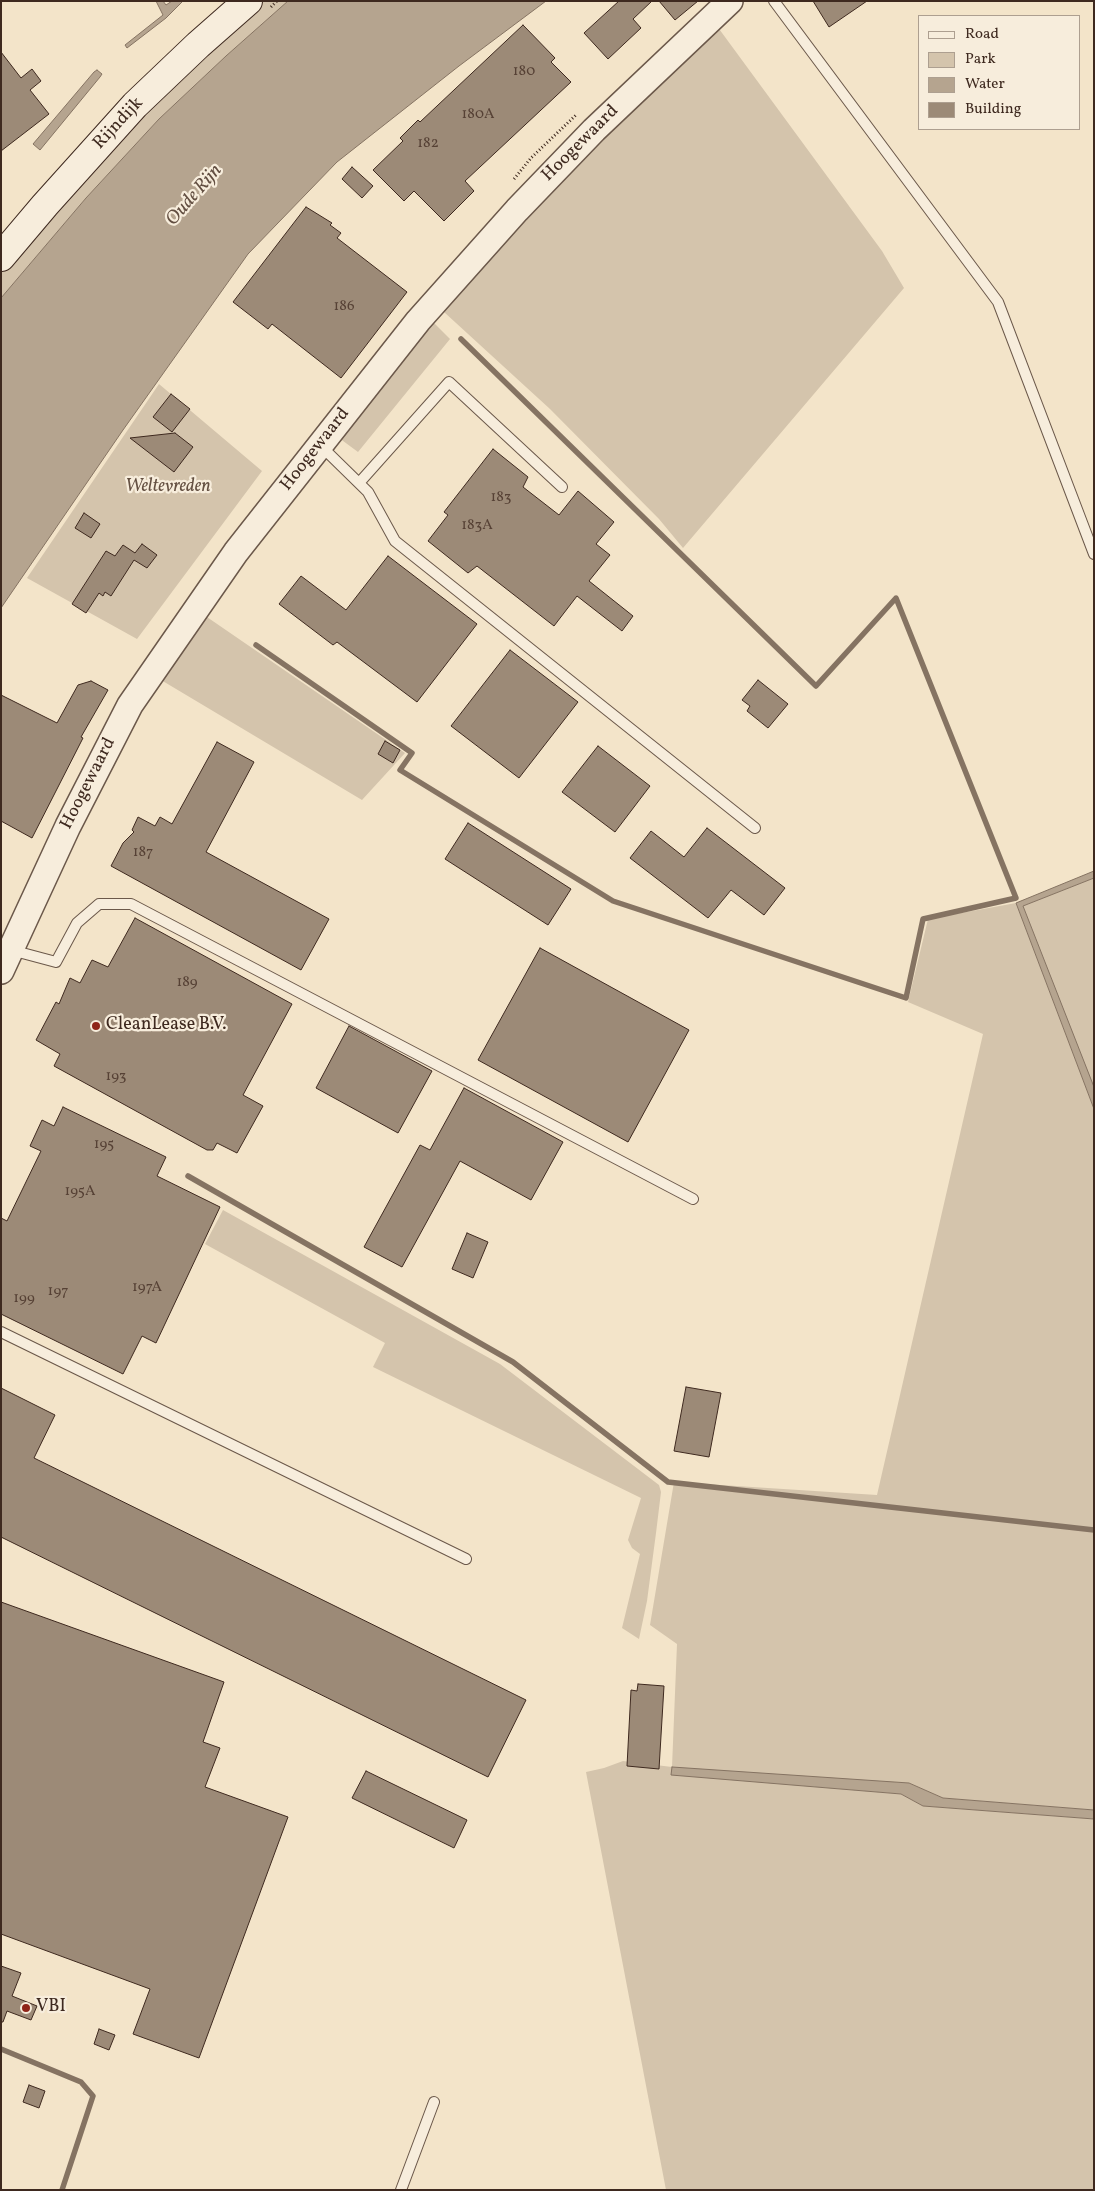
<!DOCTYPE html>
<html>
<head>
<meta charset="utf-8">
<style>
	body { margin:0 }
	#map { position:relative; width:1095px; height:2191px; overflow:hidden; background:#f3e4c9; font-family:Vollkorn,serif }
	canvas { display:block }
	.frame { position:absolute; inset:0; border:2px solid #3e291f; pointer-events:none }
	.legend { position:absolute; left:918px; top:15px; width:162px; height:115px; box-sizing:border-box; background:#f7eddc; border:1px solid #ad9f90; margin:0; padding:6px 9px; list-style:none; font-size:15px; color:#3e291f }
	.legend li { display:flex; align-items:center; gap:10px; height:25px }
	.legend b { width:25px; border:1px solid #ad9f90 }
</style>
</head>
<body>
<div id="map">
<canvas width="1095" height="2191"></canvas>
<div class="frame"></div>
<ul class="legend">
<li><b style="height:6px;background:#f7eddc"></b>Road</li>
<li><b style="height:14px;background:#d4c4ac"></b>Park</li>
<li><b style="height:14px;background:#b5a48f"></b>Water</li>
<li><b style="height:14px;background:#9c8a77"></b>Building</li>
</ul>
</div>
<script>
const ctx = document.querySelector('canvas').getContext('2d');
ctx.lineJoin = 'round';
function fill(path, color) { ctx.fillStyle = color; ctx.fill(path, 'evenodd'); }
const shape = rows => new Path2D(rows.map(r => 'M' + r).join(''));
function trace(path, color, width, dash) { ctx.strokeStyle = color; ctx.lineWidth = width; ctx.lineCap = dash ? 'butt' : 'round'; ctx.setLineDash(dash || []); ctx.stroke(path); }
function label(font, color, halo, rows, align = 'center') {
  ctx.font = font + ' Vollkorn,serif'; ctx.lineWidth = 4.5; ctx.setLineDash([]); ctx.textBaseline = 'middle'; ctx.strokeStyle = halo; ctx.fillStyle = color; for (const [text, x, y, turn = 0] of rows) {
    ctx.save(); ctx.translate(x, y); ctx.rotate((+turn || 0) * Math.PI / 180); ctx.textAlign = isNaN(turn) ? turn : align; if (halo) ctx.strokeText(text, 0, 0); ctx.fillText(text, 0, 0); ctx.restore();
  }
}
const green = shape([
	[260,1,288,1,226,56,159,119,86,198,1,298,1,271,36,227,96,159],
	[714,22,882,251,904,288,683,548,659,519,550,409,444,312,498,245],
	[434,323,450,339,358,452,335,435],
	[159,384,262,471,137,639,27,578],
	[204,615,255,650,405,753,362,800,156,677],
	[1094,878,1094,1091,1023,906],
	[1016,903,1094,1109,1094,1810,943,1798,909,1783,671,1774,901,1794,923,1806,1094,1819,1094,2190,666,2190,586,1772,604,1768,623,1761,672,1767,677,1644,650,1625,674,1482,877,1495,983,1034,908,1002,928,919],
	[223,1210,500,1364,659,1485,661,1492,656,1533,647,1601,639,1639,622,1628,640,1554,632,1548,628,1540,641,1498,373,1367,385,1343,205,1244]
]);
const water = shape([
	[156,1,163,1,166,5,172,1,183,1,166,18,127,48,125,45,163,15,156,1],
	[288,1,546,1,459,66,337,162,248,254,123,430,1,608,1,298,86,198,159,119,226,56,288,1],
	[97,70,102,74,100,77,40,150,33,144,94,72,97,70],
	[1094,871,1094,878,1023,906,1094,1087,1094,1109,1016,903,1094,871],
	[672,1767,909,1783,943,1798,1094,1810,1094,1819,923,1806,901,1794,671,1775,672,1767]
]);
const stream = shape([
	[256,645,412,753,400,770,613,901,906,998,923,919,1016,898,896,598,816,686,461,339],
	[188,1176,513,1362,668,1482,1094,1530],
	[1,2049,81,2082,93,2096,62,2190]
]);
const building = shape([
	[619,1,652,1,633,19,641,28,608,59,584,33,619,1],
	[659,1,698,1,675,20,659,1],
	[813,1,867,1,829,27,813,1],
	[523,25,555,58,551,62,571,82,465,181,474,191,444,221,414,191,404,201,373,170,403,141,400,138,418,120,420,122,523,25],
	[1,52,21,78,32,69,41,81,30,90,49,114,1,151,1,52],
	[352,167,373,186,362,198,342,179,352,167],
	[306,207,332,223,330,225,341,233,337,238,407,292,341,378,272,324,268,329,233,302,306,207],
	[171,394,190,409,172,432,153,417,171,394],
	[175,433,193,447,174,472,130,438,175,433],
	[493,449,528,477,523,487,559,515,578,491,614,522,596,544,610,555,589,581,633,616,622,631,577,596,554,626,477,566,468,573,428,541,448,515,444,512,493,449],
	[84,513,100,524,91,538,75,528,84,513],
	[142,544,157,555,147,568,134,560,111,596,105,592,103,596,99,593,86,613,72,604,106,551,115,556,123,545,135,553,142,544],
	[388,556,477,624,417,702,337,642,333,645,279,604,301,576,346,610,388,556],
	[510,650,578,702,519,778,451,726,510,650],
	[758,680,788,704,768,728,747,711,750,706,742,700,758,680],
	[91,681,108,690,81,737,83,738,32,838,1,821,1,695,57,723,78,685,91,681],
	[385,741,400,750,393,763,378,754,385,741],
	[217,742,254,762,206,852,329,919,301,970,111,866,123,843,134,832,132,830,138,817,155,826,160,817,172,824,217,742],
	[598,746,650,786,615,832,562,792,598,746],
	[468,823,571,889,548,925,445,859,468,823],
	[707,828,785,888,764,915,731,890,708,918,630,858,651,831,684,857,707,828],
	[135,918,292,1004,243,1095,263,1106,237,1153,217,1143,213,1150,207,1150,54,1066,60,1054,36,1040,56,1002,59,1004,70,978,80,983,92,960,108,967,135,918],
	[540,948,689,1030,628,1142,478,1060,540,948],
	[349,1026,432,1071,398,1133,316,1088,349,1026],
	[464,1088,563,1142,531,1200,460,1161,402,1267,364,1247,420,1145,430,1150,464,1088],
	[63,1107,166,1157,157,1176,220,1207,156,1343,142,1336,123,1374,1,1314,1,1218,7,1221,41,1151,30,1146,42,1120,54,1126,63,1107],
	[467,1233,488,1242,473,1278,452,1269,467,1233],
	[686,1387,721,1393,709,1457,674,1451,686,1387],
	[1,1388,55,1415,34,1458,526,1700,488,1777,1,1537,1,1388],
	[1,1602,224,1682,203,1742,220,1748,205,1787,288,1817,199,2058,133,2034,150,1989,1,1934,1,1602],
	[638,1684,664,1686,659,1769,627,1766,631,1690,637,1691,638,1684],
	[366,1771,467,1820,454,1848,352,1798,366,1771],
	[1,1966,21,1973,12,1996,37,2006,31,2020,7,2011,3,2022,1,2022,1,1966],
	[99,2029,115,2035,109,2050,94,2044,99,2029],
	[29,2085,45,2091,39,2108,23,2102,29,2085]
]);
const path = shape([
	[271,7,277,1],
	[514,179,531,158,576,115]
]);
const service = shape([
	[774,1,998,302,1094,554],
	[320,445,368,492,395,541,755,828],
	[359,483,449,382,562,487],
	[11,950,56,962,77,923,99,904,131,904,693,1199],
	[1,1332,466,1559],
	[401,2190,434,2102]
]);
const tertiary = shape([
	[1,971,68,826,130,705,236,552,418,321,517,210,594,130,730,1]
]);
const secondary = shape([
	[1,257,45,205,135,105,198,45,248,1]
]);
const markers = [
	[96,1026,5,"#8f2418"],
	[26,2008,5,"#8f2418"]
];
const numberNames = [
	["180",524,72],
	["180A",478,115],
	["182",428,144],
	["186",344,307],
	["183",501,498],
	["183A",477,526],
	["187",143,853],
	["189",187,983],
	["193",116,1077],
	["195",104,1145],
	["195A",80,1192],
	["197A",147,1288],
	["197",58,1292],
	["199",24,1299]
];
const streetNames = [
	["Rijndijk",119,124,-47],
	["Hoogewaard",581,144,-45],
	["Hoogewaard",316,450,-52],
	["Hoogewaard",89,784,-63]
];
const parkNames = [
	["Weltevreden",168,488]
];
const poiNames = [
	["CleanLease B.V.",106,1026],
	["VBI",36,2008]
];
const waterNames = [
	["Oude Rijn",195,196,-49]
];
fill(green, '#d4c4ac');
fill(water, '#b5a48f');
trace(water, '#857362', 1);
trace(stream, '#857362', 5.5);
fill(building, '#9c8a77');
trace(building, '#3e291f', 1);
trace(service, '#6b584a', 12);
trace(tertiary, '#6b584a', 28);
trace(secondary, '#3e291f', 30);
trace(path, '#3e291f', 3, [1, 2.5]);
trace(service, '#f7eddc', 10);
trace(tertiary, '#f7eddc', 25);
trace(secondary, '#f7eddc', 28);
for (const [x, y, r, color] of markers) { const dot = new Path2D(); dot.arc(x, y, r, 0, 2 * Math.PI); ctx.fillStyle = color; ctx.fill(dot); trace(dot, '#f7eddc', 2); }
label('15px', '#564135', null, numberNames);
label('18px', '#3e291f', '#f7eddc', streetNames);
label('italic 18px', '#645042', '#f7eddc', parkNames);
label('18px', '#3e291f', '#f7eddc', poiNames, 'left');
label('italic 19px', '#624e41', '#f7eddc', waterNames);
</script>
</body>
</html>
